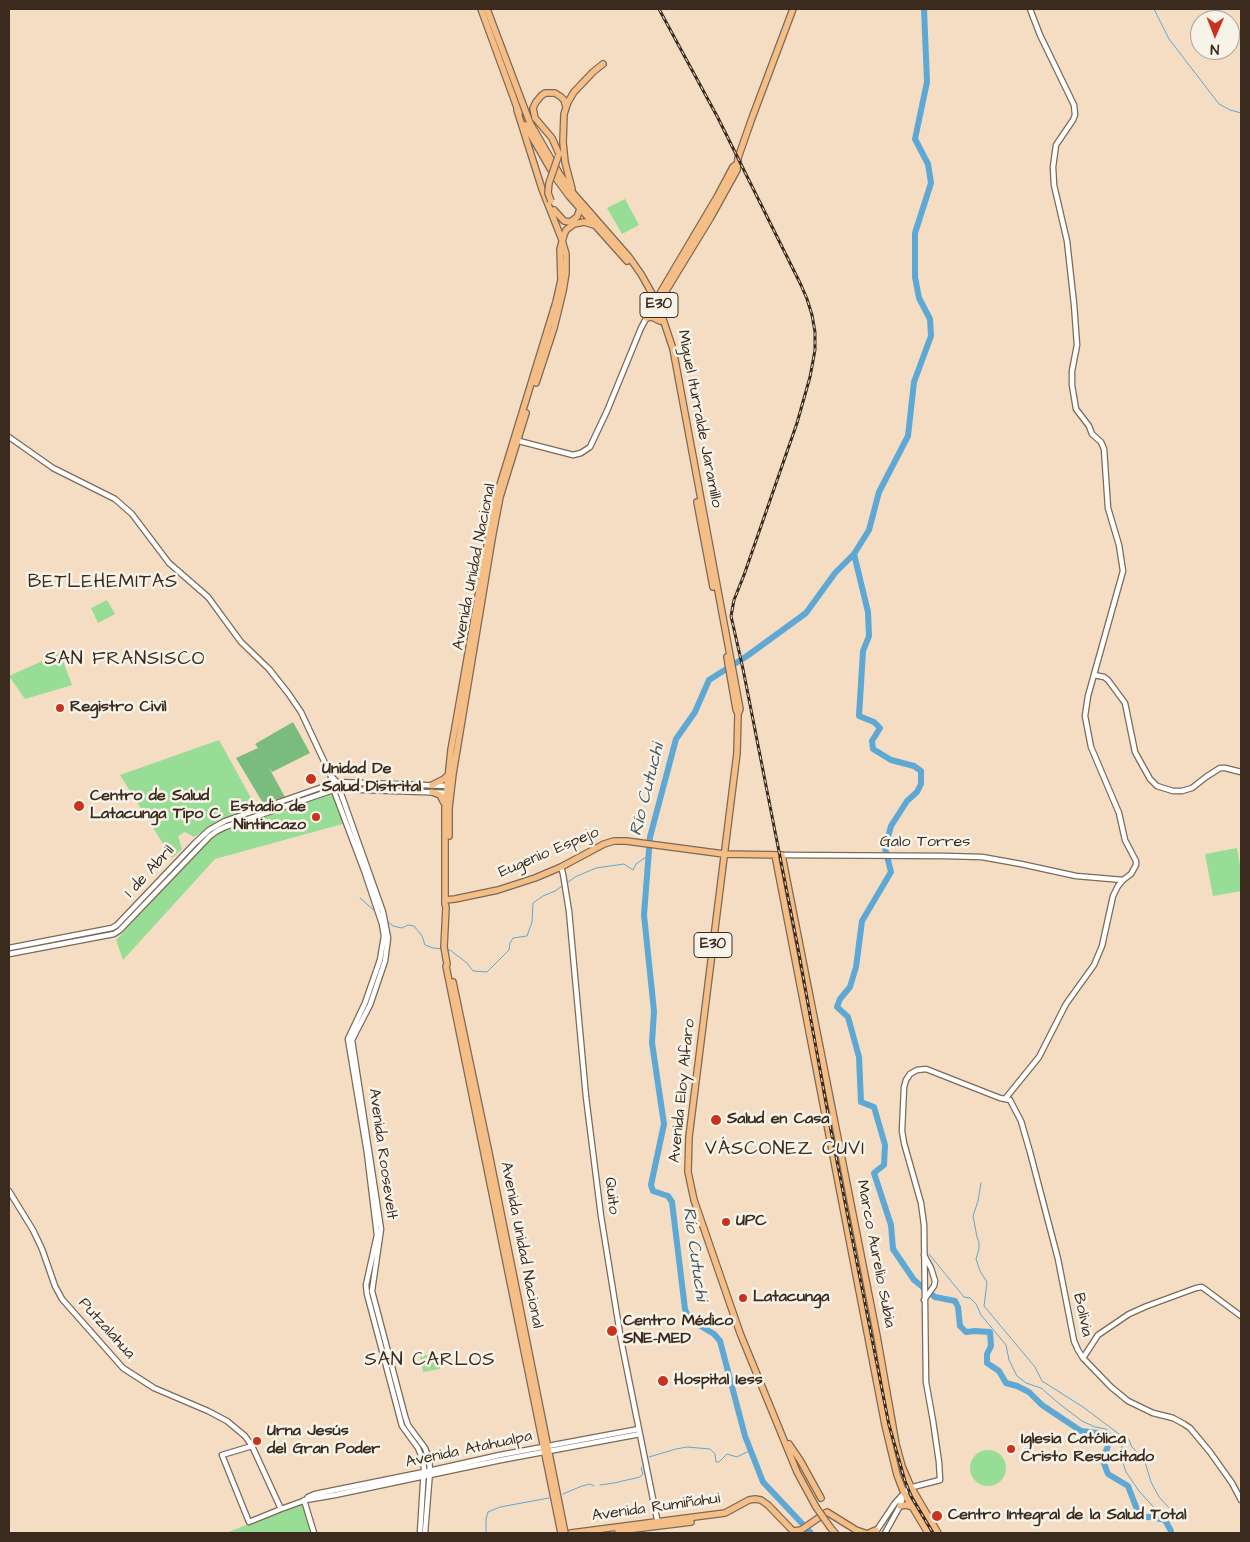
<!DOCTYPE html>
<html>
<head>
<meta charset="utf-8">
<style>
	body { margin:0 }
	#map { position:relative; width:1250px; height:1542px; overflow:hidden; background:#f4ddc2; font-family:"Architects Daughter",sans-serif }
	canvas { display:block }
	.frame { position:absolute; inset:0; border:10px solid #3b2a1e; pointer-events:none }
	.north { position:absolute; left:1190px; top:10px; width:50px; height:50px; box-sizing:border-box; background:#f7f3e8; border:1px solid #aca397; border-radius:50%; rotate:181deg; font-size:14px; font-weight:700; line-height:20px; text-align:center; color:#3b2a1e }
	.north::after { content:''; display:block; margin:auto; width:18px; height:22px; background:#c8321e; clip-path:polygon(50% 0,100% 100%,50% 72%,0 100%) }
</style>
</head>
<body>
<div id="map">
<canvas width="1250" height="1542"></canvas>
<div class="frame"></div>
<div class="north">N</div>
</div>
<script>
const ctx = document.querySelector('canvas').getContext('2d');
ctx.lineJoin = 'round';
function fill(path, color) { ctx.fillStyle = color; ctx.fill(path, 'evenodd'); }
const shape = rows => new Path2D(rows.map(r => 'M' + r).join(''));
function trace(path, color, width, dash) { ctx.strokeStyle = color; ctx.lineWidth = width; ctx.lineCap = dash ? 'butt' : 'round'; ctx.setLineDash(dash || []); ctx.stroke(path); }
function label(font, color, halo, rows, align = 'center') {
  ctx.font = font + ' "Architects Daughter",sans-serif'; ctx.lineWidth = 5; ctx.setLineDash([]); ctx.textBaseline = 'middle'; ctx.strokeStyle = halo; ctx.fillStyle = color; for (const [text, x, y, turn = 0] of rows) {
    ctx.save(); ctx.translate(x, y); ctx.rotate((+turn || 0) * Math.PI / 180); ctx.textAlign = isNaN(turn) ? turn : align; if (halo) ctx.strokeText(text, 0, 0); ctx.fillText(text, 0, 0); ctx.restore();
  }
}
const green = shape([
	[625,199,639,225,622,234,607,208],
	[107,600,115,614,98,623,91,608],
	[60,653,72,685,25,699,9,676],
	[219,740,256,807,222,819,194,837,185,832,178,836,182,849,172,858,120,775],
	[335,792,346,823,215,859,123,960,116,940,217,831],
	[1237,848,1241,871,1241,891,1213,896,1205,854],
	[437,1353,440,1369,423,1372,420,1356],
	'970 1468a18 18 0 1 1 36 0a18 18 0 1 1-36 0Z',
	[302,1503,311,1533,226,1533]
]);
const forest = shape([
	[293,722,310,753,272,772,268,766,285,797,263,803,236,758,258,748,255,744]
]);
const stream = shape([
	[1154,9,1169,39,1219,104,1230,110,1241,113],
	[567,883,575,877,596,868,624,864,633,870,636,864,649,855],
	[360,898,376,912],
	[387,921,393,926,402,928,408,925,414,926,422,936,425,945,433,948,443,949],
	[447,950,450,950,467,963,473,971,487,972,509,950,510,943,513,938,527,936,532,922,533,903,543,896,555,891,564,885],
	[981,1183,978,1201,973,1216,977,1237,979,1242,979,1249,976,1259,980,1271,987,1282,984,1306,1035,1367,1042,1381,1083,1407,1123,1437,1129,1440,1132,1447,1140,1455,1145,1462,1151,1482,1159,1497,1172,1511],
	[929,1254,964,1297,970,1298,976,1304,981,1315,1006,1345,1009,1360,1017,1376,1026,1383,1041,1388,1062,1406,1082,1421,1095,1427,1106,1429,1120,1442,1122,1447,1121,1457,1126,1472,1139,1491,1158,1512,1166,1517],
	[649,1457,676,1449,687,1447,710,1449,715,1454,716,1462,719,1462,727,1454,737,1457,751,1450],
	[600,1485,614,1483,640,1477,643,1474,641,1468,642,1467],
	[563,1494,582,1486,590,1484,594,1486],
	[486,1533,486,1519,488,1512,500,1507,549,1498]
]);
const river = shape([
	[854,554,868,612,869,636,863,651,859,716,874,722,880,728,872,741,873,749,891,760,914,766,921,771,921,784,917,792,907,801,891,826,885,848,891,872,862,921,856,967,850,987,840,999,837,1007,848,1017,859,1057,861,1102,874,1107,885,1145,884,1165,874,1173,891,1225,893,1249,914,1280,935,1297,955,1301,958,1307,960,1326,966,1332,975,1331,990,1332,991,1346,987,1354,987,1363,999,1371,1006,1383,1017,1386,1029,1392,1042,1405,1081,1431,1097,1433,1110,1437,1107,1449,1102,1458,1108,1474,1128,1486,1138,1512,1145,1517,1152,1517,1165,1520,1171,1531,1171,1533],
	[811,1533,763,1482,745,1436,720,1341,714,1334,689,1319,685,1309,672,1202,668,1196,653,1191,651,1185,664,1124,652,1043,654,1011,644,915,650,837,676,739,695,712,709,680,747,656,806,613,835,573,854,554,869,530,879,492,908,436,914,382,931,336,930,319,919,298,915,277,915,233,931,183,928,164,915,139,927,82,924,9]
]);
const minor = shape([
	[9,437,53,468,115,499,132,514,169,563,208,597,241,642,269,669,288,693,301,712,331,776,337,782,339,788,383,912,388,938,385,961,370,1005,352,1040,381,1229,372,1291,405,1416,408,1425,425,1448,429,1459,430,1471,425,1533],
	[515,440,573,455,581,453,590,447,607,411,641,328,656,300],
	[1094,675,1104,677,1108,680,1125,703,1135,752,1150,779,1157,786,1173,791,1182,791,1192,788,1206,777,1220,768,1225,768,1241,772],
	[331,776,331,783,365,873,382,924,384,936,380,960,365,1003,348,1039,367,1153,377,1235,366,1285,367,1294,402,1426,418,1448,422,1458,424,1468,420,1533],
	[782,855,945,856,982,857,1021,864,1076,876,1123,880],
	[561,867,563,874,569,911,586,1097,601,1216,621,1340,658,1524],
	[9,948,112,928,117,925,195,843,209,830,225,821,337,782,450,786],
	[9,954,114,934,120,930,210,836,217,831,225,827,336,789,450,793],
	[1005,1099,1039,1057,1066,1004,1094,965,1102,946,1113,896,1118,886,1123,880,1131,874,1136,865,1136,861,1125,840,1119,813,1091,747,1085,716,1088,696,1123,571,1119,545,1108,508,1104,449,1101,442,1092,434,1089,426,1076,409,1072,385,1072,371,1077,345,1074,304,1067,241,1054,185,1053,167,1056,145,1073,120,1075,115,1074,105,1040,35,1030,9],
	[9,1191,33,1230,42,1249,55,1286,62,1299,123,1368,154,1388,208,1411,227,1421,245,1436,252,1446,281,1509],
	[924,1255,931,1268,935,1281,934,1286,924,1300],
	[1083,1358,1098,1335,1129,1314,1147,1306,1196,1288,1202,1287,1241,1316],
	[252,1446,222,1455,249,1522,281,1509,306,1500,335,1495,501,1460,640,1434],
	[304,1500,314,1533],
	[306,1500,308,1497,315,1494,424,1472,500,1455,639,1429],
	[875,1533,895,1503,909,1488,940,1480,939,1462,933,1421,926,1382,924,1225,921,1203,904,1143,902,1131,904,1087,906,1080,910,1074,917,1070,926,1069,1000,1098,1010,1100,1021,1121,1030,1152,1058,1259,1074,1341,1078,1350,1083,1358,1111,1387,1128,1401,1153,1413,1173,1418,1184,1424,1190,1428,1210,1452,1232,1483,1241,1500],
	[885,1533,900,1506,904,1494]
]);
const major = shape([
	[481,9,519,113],
	[487,9,530,123,559,173,573,193,629,257,641,274,658,304,673,349,740,709,738,714,737,753,689,1137,688,1172,694,1200,740,1333,797,1472,816,1507],
	[517,110,542,189,562,240,566,254,566,273,563,291,554,328,536,383],
	[525,125,555,177,569,196,627,261],
	[559,154,552,138,535,118,533,108,536,102,541,96,545,93,555,93,561,97,564,100,566,107],
	[572,189,565,162,563,142,564,114,568,102,574,92,593,72,603,64],
	[554,210,564,221,570,222,577,217,580,209],
	[659,295,717,197,733,167,737,164],
	[658,304,711,217,737,170,738,158,752,118,793,9],
	[646,318,652,317,660,321],
	[697,502,713,587],
	[727,657,736,709,738,714],
	[432,785,444,779,447,776],
	[432,792,440,795,444,803],
	[449,836,449,808,453,774,492,539,500,497,526,413],
	[775,855,885,1425,897,1475,904,1493,928,1533],
	[445,900,455,899,498,890,535,878,561,867,604,844,614,841,626,841,724,854,782,855,877,1336,896,1444,902,1466,911,1487,938,1533],
	[453,982,489,1153,565,1533],
	[789,1444,800,1460,821,1498],
	[900,1506,906,1505,912,1507],
	[830,1527,835,1533],
	[618,1531,691,1522],
	[561,1533,446,966,447,964,444,947,446,907,445,904,445,808,451,750,491,523,496,498,556,302,561,280,560,249,564,235,566,230,574,224,584,222,594,225],
	[571,1533,725,1513,749,1500,755,1499,761,1500,768,1505,793,1531,801,1530,827,1512,856,1530,865,1533],
	[869,1533,876,1530]
]);
const rail = shape([
	[659,9,718,118,801,285,807,299,812,315,815,332,815,350,810,377,797,423,744,575,734,600,731,616,743,669,798,948,831,1131,889,1425,905,1481,912,1498,933,1533]
]);
const majorBridge = shape([
	[551,201,548,193,549,183,558,157],
	[816,1507,830,1527]
]);
const markers = [
	[60,708,5,"#c8321e"],
	[311,779,6,"#c8321e"],
	[79,806,6,"#c8321e"],
	[316,817,5,"#c8321e"],
	[716,1120,6,"#c8321e"],
	[726,1222,5,"#c8321e"],
	[743,1298,5,"#c8321e"],
	[612,1331,6,"#c8321e"],
	[663,1381,6,"#c8321e"],
	[257,1441,5,"#c8321e"],
	[1011,1449,5,"#c8321e"],
	[937,1516,6,"#c8321e"]
];
const shields = [
	[659,305,38],
	[713,945,38]
];
const shieldNames = [
	["E30",659,305],
	["E30",713,945]
];
const streetNames = [
	["Miguel Iturralde Jaramillo",699,419,79],
	["Avenida Unidad Nacional",475,567,-79],
	["Galo Torres",925,843],
	["Eugenio Espejo",549,853,-23],
	["1 de Abril",150,872,-47],
	["Avenida Eloy Alfaro",683,1091,-84],
	["Avenida Roosevelt",382,1154,82],
	["Quito",611,1196,83],
	["Avenida Unidad Nacional",521,1245,79],
	["Marco Aurelio Subia",875,1254,79],
	["Bolivia",1082,1315,78],
	["Putzalahua",106,1329,48],
	["Avenida Atahualpa",469,1450,-12],
	["Avenida Rumiñahui",656,1508,-8]
];
const poiNames = [
	["Registro Civil",70,708],
	["Unidad De",322,770],
	["Salud Distrital",322,788],
	["Centro de Salud",90,797],
	["Latacunga Tipo C",90,815],
	["Estadio de",306,808,"right"],
	["Nintincazo",306,826,"right"],
	["Salud en Casa",727,1120],
	["UPC",736,1222],
	["Latacunga",753,1298],
	["Centro Médico",623,1322],
	["SNE-MED",623,1340],
	["Hospital Iess",674,1381],
	["Urna Jesús",267,1432],
	["del Gran Poder",267,1450],
	["Iglesia Católica",1021,1440],
	["Cristo Resucitado",1021,1458],
	["Centro Integral de la Salud Total",948,1516]
];
const waterNames = [
	["Río Cutuchi",648,790,-76],
	["Río Cutuchi",694,1254,82]
];
const quarterNames = [
	["BETLEHEMITAS",103,583],
	["SAN FRANSISCO",125,660],
	["VÁSCONEZ CUVI",785,1150],
	["SAN CARLOS",430,1361]
];
fill(green, '#98dd95');
fill(forest, '#7abc7e');
trace(stream, '#5da8d5', 1);
trace(river, '#5da8d5', 6);
trace(minor, '#7c6957', 7);
trace(major, '#7c6957', 8);
trace(minor, '#fff', 4.5);
trace(major, '#f5be86', 5.5);
trace(rail, '#3b2a1e', 3);
trace(rail, '#f7f3e8', 1, [4]);
trace(majorBridge, '#7c6957', 8, []);
trace(majorBridge, '#f5be86', 5.5);
for (const [x, y, r, color] of markers) { const dot = new Path2D(); dot.arc(x, y, r, 0, 2 * Math.PI); ctx.fillStyle = color; ctx.fill(dot); trace(dot, '#f7f3e8', 2); }
for (const [x, y, w] of shields) { const box = new Path2D(); box.roundRect(x - w / 2, y - 12.5, w, 25, 4); ctx.fillStyle = '#f7f3e8'; ctx.fill(box); trace(box, '#3b2a1e', 1); }
label('bold 15px', '#3b2a1e', null, shieldNames);
label('16px', '#3b2a1e', '#f7f3e8', streetNames);
label('bold 16px', '#3b2a1e', '#f7f3e8', poiNames, 'left');
label('italic 18px', '#47565e', '#f7f3e8', waterNames);
ctx.letterSpacing = '1px';
label('19px', '#3b2a1e', '#f7f3e8', quarterNames);
ctx.letterSpacing = '0px';
</script>
</body>
</html>
